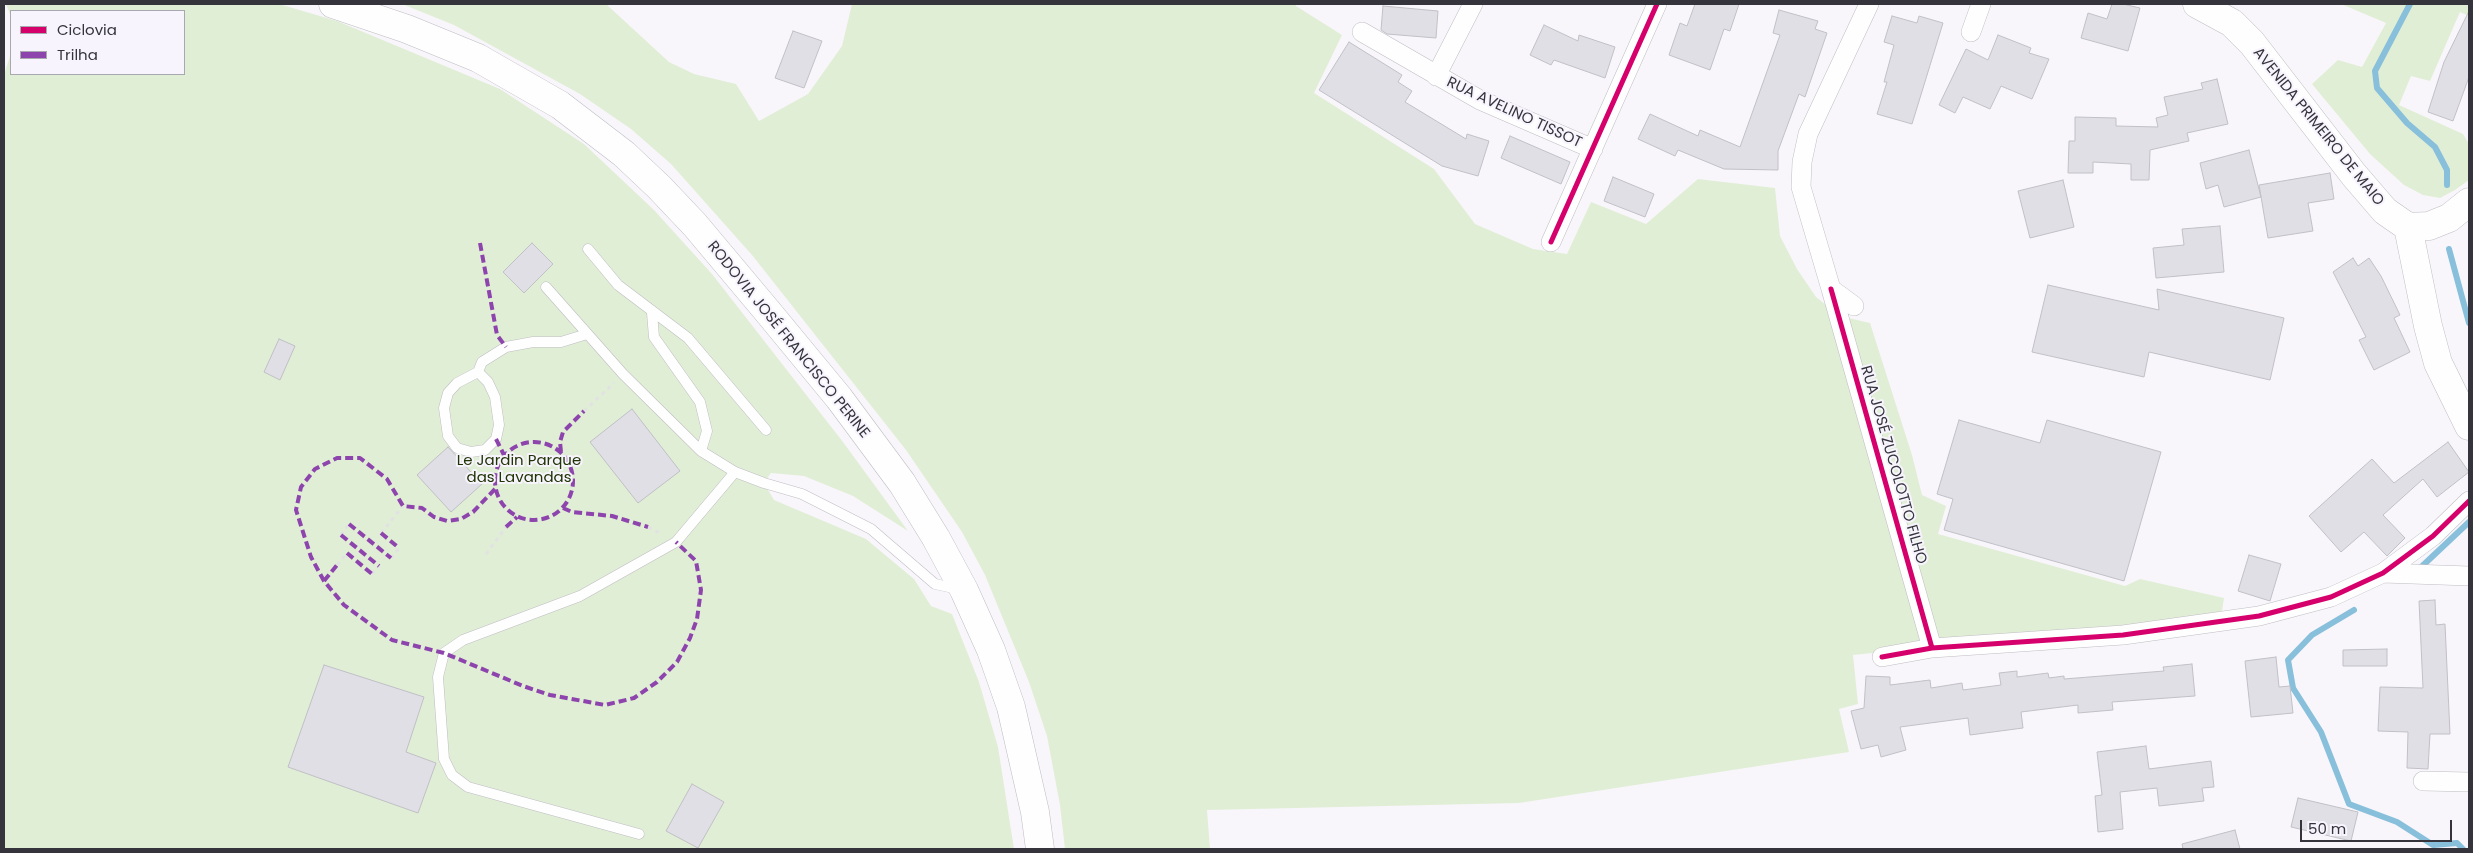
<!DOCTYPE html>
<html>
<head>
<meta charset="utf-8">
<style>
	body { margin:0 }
	#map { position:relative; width:2473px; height:853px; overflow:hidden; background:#f8f6fb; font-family:Poppins,sans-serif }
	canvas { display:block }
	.frame { position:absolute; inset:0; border:5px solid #35333b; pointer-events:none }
	.legend { position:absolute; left:10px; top:10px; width:175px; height:65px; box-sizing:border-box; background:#f7f4fd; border:1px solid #a9a7af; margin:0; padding:6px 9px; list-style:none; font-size:15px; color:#35333b }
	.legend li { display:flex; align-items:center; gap:10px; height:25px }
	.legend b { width:25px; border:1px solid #a9a7af }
	.scale { position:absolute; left:2300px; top:820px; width:152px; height:22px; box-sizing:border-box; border:2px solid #35333b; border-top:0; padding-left:6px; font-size:15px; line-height:18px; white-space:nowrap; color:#35333b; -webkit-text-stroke:4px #f7f4fd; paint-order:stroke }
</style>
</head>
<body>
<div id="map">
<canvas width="2473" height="853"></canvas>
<div class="frame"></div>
<ul class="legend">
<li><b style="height:6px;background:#d6006c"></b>Ciclovia</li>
<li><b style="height:6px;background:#8e44ad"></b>Trilha</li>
</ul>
<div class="scale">50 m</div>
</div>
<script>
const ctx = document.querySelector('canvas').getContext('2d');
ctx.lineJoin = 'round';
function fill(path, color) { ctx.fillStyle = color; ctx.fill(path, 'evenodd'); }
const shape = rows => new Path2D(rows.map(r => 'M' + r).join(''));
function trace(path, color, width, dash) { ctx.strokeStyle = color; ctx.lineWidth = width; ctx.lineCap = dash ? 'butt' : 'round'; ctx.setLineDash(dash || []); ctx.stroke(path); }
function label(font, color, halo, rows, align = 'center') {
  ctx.font = font + ' Poppins,sans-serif'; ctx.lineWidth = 4; ctx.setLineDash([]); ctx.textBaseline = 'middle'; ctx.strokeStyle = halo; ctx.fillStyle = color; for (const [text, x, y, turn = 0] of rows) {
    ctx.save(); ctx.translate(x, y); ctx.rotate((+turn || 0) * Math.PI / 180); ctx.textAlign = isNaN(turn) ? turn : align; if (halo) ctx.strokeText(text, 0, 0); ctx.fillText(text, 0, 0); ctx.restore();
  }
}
const green = shape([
	[6,4,279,4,337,21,500,89,584,144,654,210,712,274,843,442,908,531,853,496,804,476,771,473,764,483,774,500,866,539,914,579,931,606,952,614,979,682,998,747,1014,849,4,849,4,75,11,53,11,74,184,74,184,11,11,11,11,17],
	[402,4,606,4,669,62,694,74,736,84,759,121,808,94,842,46,852,4,1296,4,1296,6,1342,35,1314,93,1434,169,1475,224,1533,249,1567,254,1591,202,1646,224,1698,179,1775,188,1780,236,1797,269,1816,297,1840,316,1870,323,1912,455,1922,495,1946,506,1938,534,2125,586,2140,579,2224,598,2222,611,2143,625,1853,655,1858,704,1839,709,1849,752,1519,803,1207,810,1210,849,1065,849,1060,805,1047,736,1029,682,985,575,962,532,906,450,880,417,752,255,671,164,631,129,580,94,454,25],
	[2341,4,2469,4,2469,16,2460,12,2430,81,2411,76,2399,105,2463,134,2469,144,2469,180,2455,190,2440,198,2423,195,2404,185,2370,154,2312,84,2338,60,2362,67,2386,23]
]);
const stream = shape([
	[2410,4,2375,71,2377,88,2407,123,2435,147,2447,170,2447,185],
	[2449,249,2469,323],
	[2418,570,2469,522],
	[2354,610,2312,635,2288,660,2293,688,2321,732,2349,804,2397,822,2433,845,2457,843,2463,849]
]);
const building = shape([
	[1695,4,1739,4,1730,31,1724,29,1710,70,1669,55,1680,23,1687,26,1695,4],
	[2112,4,2123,4,2140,8,2128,51,2081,38,2088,13,2107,19,2112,4],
	[1383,6,1438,11,1436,38,1387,34,1381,30,1383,6],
	[1779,10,1818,21,1815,29,1827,33,1805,97,1799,94,1778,151,1778,170,1724,169,1678,150,1675,156,1638,139,1650,114,1698,136,1700,130,1740,147,1780,35,1773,33,1779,10],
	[2469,11,2469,77,2453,121,2428,112,2444,62,2469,11],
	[1892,16,1917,23,1919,16,1943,23,1912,124,1877,114,1887,82,1884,82,1894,45,1884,42,1892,16],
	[1544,25,1578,41,1579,35,1615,47,1605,78,1554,60,1551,65,1530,55,1544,25],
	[793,31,822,41,804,88,775,78,793,31],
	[1998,35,2031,48,2029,53,2049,59,2032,99,2001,86,1990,109,1963,97,1955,113,1939,105,1966,49,1988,60,1998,35],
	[1349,42,1402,75,1398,82,1412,91,1405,102,1466,139,1467,134,1489,141,1478,176,1442,166,1319,90,1349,42],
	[2217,79,2228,124,2187,133,2189,141,2150,150,2149,180,2131,180,2131,164,2093,162,2093,173,2068,173,2069,141,2075,141,2075,117,2116,118,2116,126,2158,127,2156,118,2168,115,2164,97,2203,89,2201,83,2217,79],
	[1510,136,1570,162,1561,184,1501,158,1510,136],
	[2249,150,2261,197,2224,207,2218,185,2206,189,2200,163,2249,150],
	[2330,173,2334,199,2308,203,2313,231,2268,238,2259,185,2330,173],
	[1613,177,1654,194,1645,217,1604,201,1613,177],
	[2063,180,2074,227,2030,238,2018,191,2063,180],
	[2220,226,2224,272,2156,278,2153,248,2184,245,2182,229,2220,226],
	[532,243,553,264,524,293,503,272,532,243],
	[2353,258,2358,266,2369,258,2381,276,2400,315,2394,318,2410,352,2374,370,2359,340,2366,337,2333,272,2353,258],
	[2048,285,2159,310,2157,289,2284,318,2270,380,2149,352,2144,377,2032,352,2048,285],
	[279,339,295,346,280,380,264,372,279,339],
	[632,409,680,471,638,503,590,442,632,409],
	[1959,420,2040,443,2047,420,2161,452,2124,581,1944,530,1953,499,1937,494,1959,420],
	[2448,442,2469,472,2437,497,2423,479,2383,515,2405,538,2387,556,2364,532,2341,552,2309,516,2372,459,2394,483,2448,442],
	[448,447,482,484,451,512,417,475,448,447],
	[2249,555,2281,564,2270,601,2238,591,2249,555],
	[2435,600,2436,625,2445,624,2450,734,2430,734,2428,769,2407,768,2408,732,2378,731,2380,687,2423,688,2419,601,2435,600],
	[2387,649,2387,666,2343,666,2343,650,2387,649],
	[2276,657,2279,687,2290,686,2293,713,2251,717,2245,661,2276,657],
	[2192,664,2195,696,2112,702,2113,710,2078,713,2078,705,2021,712,2023,728,1970,735,1968,718,1900,727,1906,750,1881,757,1878,745,1861,749,1851,711,1864,708,1866,676,1890,677,1890,685,1930,680,1931,688,1962,683,1963,690,2001,685,1999,673,2017,671,2017,677,2048,673,2049,678,2064,676,2064,679,2164,671,2163,667,2192,664],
	[324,665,424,697,406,752,436,763,418,813,288,767,324,665],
	[2146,746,2149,769,2211,761,2214,787,2202,788,2204,801,2159,806,2157,788,2120,792,2123,829,2098,832,2095,796,2102,795,2097,752,2146,746],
	[692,784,724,802,698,848,666,831,692,784],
	[2298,798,2358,812,2351,841,2291,827,2298,798],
	[2235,830,2240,849,2183,849,2182,844,2235,830]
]);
const path = shape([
	[584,411,614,383],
	[648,527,660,533],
	[381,533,403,506],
	[341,535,349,524],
	[486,554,506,527],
	[391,558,399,548],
	[337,565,347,553],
	[372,574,379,566]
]);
const service = shape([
	[588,249,618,285,688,338,766,430],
	[546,287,623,374,701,451,735,472,764,483,802,494,871,529,935,584,958,589],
	[652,313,654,337,700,402,707,431,701,451],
	[478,372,488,382,495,397,499,425,496,439,485,450,471,452,457,448,448,436,444,408,448,393,457,383,478,372,482,362,506,347,533,342,561,342,587,334],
	[639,834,468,787,452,775,444,759,438,677,444,653,463,640,580,596,676,542,735,472]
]);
const minor = shape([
	[1362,32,1480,100,1593,149],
	[1971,32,1981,4],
	[1436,76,1473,4],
	[1551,242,1657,4],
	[1831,289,1932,648],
	[1854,306,1831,289,1801,187,1802,162,1808,134,1869,4],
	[2383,573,2469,576],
	[1882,657,1932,648,2123,635,2259,616,2331,597,2383,573,2433,536,2469,501],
	[2423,781,2469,782]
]);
const secondary = shape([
	[2197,4,2232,23,2252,43,2354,175,2385,211,2408,227,2429,226,2449,218,2469,202],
	[2408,227,2428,326,2438,363,2469,426]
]);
const primary = shape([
	[333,4,407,29,478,58,560,105,624,154,659,187,695,225,768,312,839,398,902,483,936,538,964,590,991,650,1011,707,1035,812,1040,849]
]);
const quiet = shape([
	[480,243,497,335,506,347],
	[496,439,504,455],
	'495 481a39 39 0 1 1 78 0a39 39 0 1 1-78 0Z',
	[561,452,560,442,563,432,584,411],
	[495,489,473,512,461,519,447,521,434,517,422,508,403,506,387,479,360,458,337,458,315,469,301,487,296,510,311,557,324,581,344,605,392,640,444,653,523,686,550,695,605,705,634,698,657,682,677,662,690,638,697,619,701,590,696,561,676,542],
	[563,508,572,512,612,516,648,527],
	[349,524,391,558],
	[506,527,517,517],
	[381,533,399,548],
	[341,535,379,566],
	[347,553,372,574],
	[324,581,337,565]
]);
const cycleway = shape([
	[1551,242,1657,4],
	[1831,289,1932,648],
	[1882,657,1932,648,2123,635,2259,616,2331,597,2383,573,2433,536,2469,501]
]);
const streetNames = [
	["RUA AVELINO TISSOT",1514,113,25],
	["AVENIDA PRIMEIRO DE MAIO",2318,127,51],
	["RODOVIA JOSÉ FRANCISCO PERINE",788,340,51],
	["RUA JOSÉ ZUCOLOTTO FILHO",1893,465,74]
];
const parkNames = [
	["Le Jardin Parque",519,461],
	["das Lavandas",519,478]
];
fill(green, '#e1eed6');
trace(stream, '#88bfda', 6);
fill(building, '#e0dfe6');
trace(building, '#c0c0c6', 1);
trace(service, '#bfbdc3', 11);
trace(minor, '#bfbdc3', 20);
trace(secondary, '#bfbdc3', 29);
trace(primary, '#bfbdc3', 29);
trace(path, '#e2e2e3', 3, [4, 4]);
trace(service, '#fefefe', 10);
trace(minor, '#fefefe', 19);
trace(secondary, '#fefefe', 28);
trace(primary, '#fefefe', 28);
trace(quiet, '#8e44ad', 4, [8, 4]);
trace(cycleway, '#d6006c', 5);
label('15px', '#35333b', '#f7f4fd', streetNames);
label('15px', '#203404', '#f7f4fd', parkNames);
</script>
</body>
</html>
